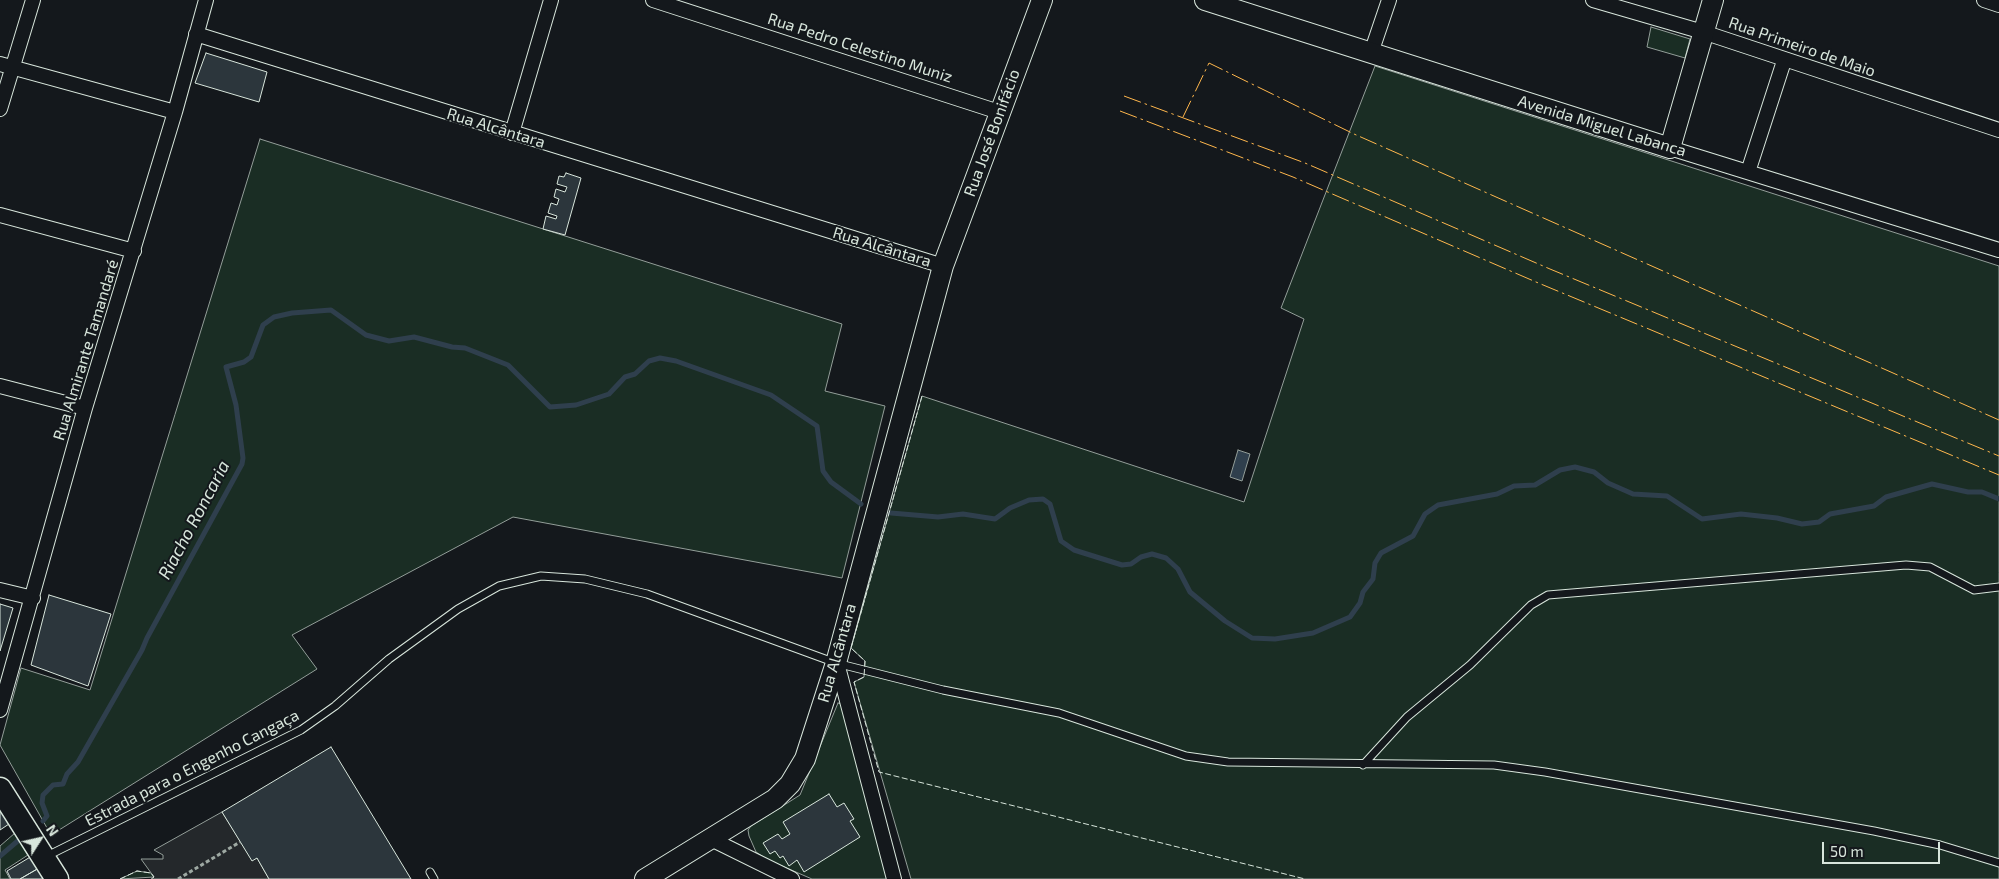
<!DOCTYPE html>
<html>
<head>
<meta charset="utf-8">
<style>
	body { margin:0 }
	#map { position:relative; width:1999px; height:879px; overflow:hidden; background:#14181c; font-family:"Exo 2",sans-serif }
	canvas { display:block }
	.north { position:absolute; left:15px; top:814px; width:50px; height:50px; -webkit-text-stroke:4px #14181c; paint-order:stroke; rotate:55deg; font-size:14px; font-weight:700; line-height:20px; text-align:center; color:#d8e6dc }
	.north::after { content:''; display:block; margin:auto; width:18px; height:22px; background:#d8e6dc; clip-path:polygon(50% 0,100% 100%,50% 72%,0 100%) }
	.scale { position:absolute; left:1822px; top:842px; width:118px; height:22px; box-sizing:border-box; border:2px solid #d8e6dc; border-top:0; padding-left:6px; font-size:15px; line-height:18px; white-space:nowrap; color:#d8e6dc; -webkit-text-stroke:4px #14181c; paint-order:stroke }
</style>
</head>
<body>
<div id="map">
<canvas width="1999" height="879"></canvas>
<div class="north">N</div>
<div class="scale">50 m</div>
</div>
<script>
const ctx = document.querySelector('canvas').getContext('2d');
ctx.lineJoin = 'round';
function fill(path, color) { ctx.fillStyle = color; ctx.fill(path, 'evenodd'); }
const shape = rows => new Path2D(rows.map(r => 'M' + r).join(''));
function trace(path, color, width, dash) { ctx.strokeStyle = color; ctx.lineWidth = width; ctx.lineCap = dash ? 'butt' : 'round'; ctx.setLineDash(dash || []); ctx.stroke(path); }
function label(font, color, halo, rows, align = 'center') {
  ctx.font = font + ' "Exo 2",sans-serif'; ctx.lineWidth = 4; ctx.setLineDash([]); ctx.textBaseline = 'middle'; ctx.strokeStyle = halo; ctx.fillStyle = color; for (const [text, x, y, turn = 0] of rows) {
    ctx.save(); ctx.translate(x, y); ctx.rotate((+turn || 0) * Math.PI / 180); ctx.textAlign = isNaN(turn) ? turn : align; if (halo) ctx.strokeText(text, 0, 0); ctx.fillText(text, 0, 0); ctx.restore();
  }
}
const green = shape([
	[1651,27,1690,39,1685,58,1647,47,1651,27],
	[1375,66,1999,266,1999,879,911,879,854,682,864,677,865,661,851,648,922,396,1244,502,1304,319,1281,308,1375,66],
	[260,139,842,324,825,391,885,406,842,578,513,517,292,635,317,669,51,835,0,745,21,668,90,690,260,139],
	[838,703,841,704,890,879,812,879,768,860,756,852,749,836,748,830,751,826,800,795,838,703],
	[15,833,28,855,5,870,10,879,0,879,0,846,15,833],
	[137,871,151,873,154,877,120,879,137,871]
]);
const parking = shape([
	[222,812,252,860,257,858,269,879,151,879,154,877,141,859,163,859,163,855,154,850,222,812]
]);
const water = shape([
	[1238,450,1250,454,1242,481,1230,477,1238,450]
]);
const stream = shape([
	[891,513,938,517,963,514,995,519,1010,508,1029,500,1043,499,1050,504,1061,541,1074,550,1122,565,1131,564,1141,557,1152,554,1166,558,1178,569,1190,592,1225,621,1252,638,1275,639,1313,633,1350,617,1360,603,1363,592,1373,579,1375,563,1381,553,1413,536,1425,514,1438,505,1497,494,1514,486,1535,485,1560,470,1575,467,1594,472,1608,483,1633,494,1667,496,1702,519,1741,514,1777,518,1802,524,1819,522,1830,514,1874,506,1886,497,1932,484,1968,492,1982,492,1999,499],
	[43,821,47,816,42,803,43,795,53,785,63,784,67,774,78,762,142,650,147,638,242,464,243,458,236,405,226,367,244,362,251,357,263,325,274,317,292,313,331,310,366,335,389,341,414,337,452,347,465,348,508,365,550,407,576,405,609,394,625,377,635,374,649,361,660,358,676,361,771,395,817,426,823,471,831,482,861,504],
	[0,856,20,839]
]);
const building = shape([
	[206,53,267,72,259,102,195,83,206,53],
	[566,173,581,178,565,235,543,229,546,216,556,219,557,216,548,213,551,203,557,205,559,199,554,197,556,189,565,192,567,187,557,184,559,176,564,177,566,173],
	[49,595,111,614,88,686,31,665,49,595],
	[0,604,13,608,0,651,0,604],
	[331,747,411,879,269,879,257,858,252,861,222,812,331,747],
	[829,794,837,807,844,803,854,819,850,821,860,837,804,872,797,860,789,866,783,856,780,858,775,851,770,854,763,843,778,834,782,839,790,834,783,822,829,794],
	[0,805,12,822,0,830,0,805],
	[32,856,39,868,20,879,11,879,7,871,32,856],
	[39,868,45,879,20,879,39,868]
]);
const path = shape([
	[178,879,240,842]
]);
const lane = shape([
	[1363,765,1407,717,1470,665,1531,605,1548,595,1906,565,1930,567,1974,590,1999,587],
	[47,856,301,730,335,706,389,659,458,609,499,586,541,576,585,579,647,594,836,663,943,690,1059,713,1186,756,1228,762,1494,765,1545,772,1874,831,1940,845,1999,863],
	[430,872,434,879]
]);
const street = shape([
	[653,0,999,112],
	[1593,0,1703,32,1999,130],
	[1984,0,1999,5],
	[196,34,943,266],
	[1371,53,1389,0],
	[0,64,175,112],
	[0,109,33,0],
	[512,133,551,0],
	[1670,148,1999,250],
	[1748,172,1784,61],
	[0,215,134,251],
	[0,386,85,408],
	[0,590,33,598],
	[837,663,894,879],
	[0,710,85,408,175,112,206,0],
	[711,839,792,879]
]);
const secondary = shape([
	[1205,0,1670,148,1713,0],
	[645,879,775,799,790,784,805,759,836,663,943,266,1042,0]
]);
const primary = shape([
	[0,789,57,879]
]);
const fence = shape([
	[922,396,851,648,865,661,864,677,854,682,879,772,1305,879],
	[120,879,137,871,151,873,154,877,151,879]
]);
const power = shape([
	[1124,96,1305,163,1550,269,1999,456],
	[1120,111,1293,177,1536,282,1999,475],
	[1183,117,1209,63,1354,134,1999,420]
]);
const streetNames = [
	["Rua Primeiro de Maio",1802,47,19],
	["Rua Pedro Celestino Muniz",860,48,18],
	["Avenida Miguel Labanca",1602,126,17],
	["Rua Alcântara",496,128,17],
	["Rua José Bonifácio",992,133,-70],
	["Rua Alcântara",882,247,17],
	["Rua Almirante Tamandaré",86,350,-73],
	["Rua Alcântara",837,653,-74],
	["Estrada para o Engenho Cangaça",192,768,-27]
];
const waterNames = [
	["Riacho Roncaria",194,520,-62]
];
fill(green, '#1a2d24');
trace(green, '#939e99', 1);
fill(parking, '#24282b');
trace(parking, '#939e99', 1);
fill(water, '#2f3f4d');
trace(water, '#939e99', 1);
trace(stream, '#2f3f4d', 5);
fill(building, '#2c363c');
trace(building, '#d8e6dc', 1);
trace(lane, '#d8e6dc', 9);
trace(street, '#d8e6dc', 16);
trace(secondary, '#d8e6dc', 22);
trace(primary, '#d8e6dc', 25);
trace(path, '#9da8a2', 3, [4, 2.5]);
trace(lane, '#14181c', 7);
trace(street, '#14181c', 14);
trace(secondary, '#14181c', 20);
trace(primary, '#14181c', 22);
trace(fence, '#d8e6dc', 1, [6, 2.5]);
trace(power, '#ffb74d', 1, [18, 4, 2.5, 4]);
label('16px', '#d8e6dc', '#14181c', streetNames);
label('italic 18px', '#d8e6dc', '#14181c', waterNames);
</script>
</body>
</html>
